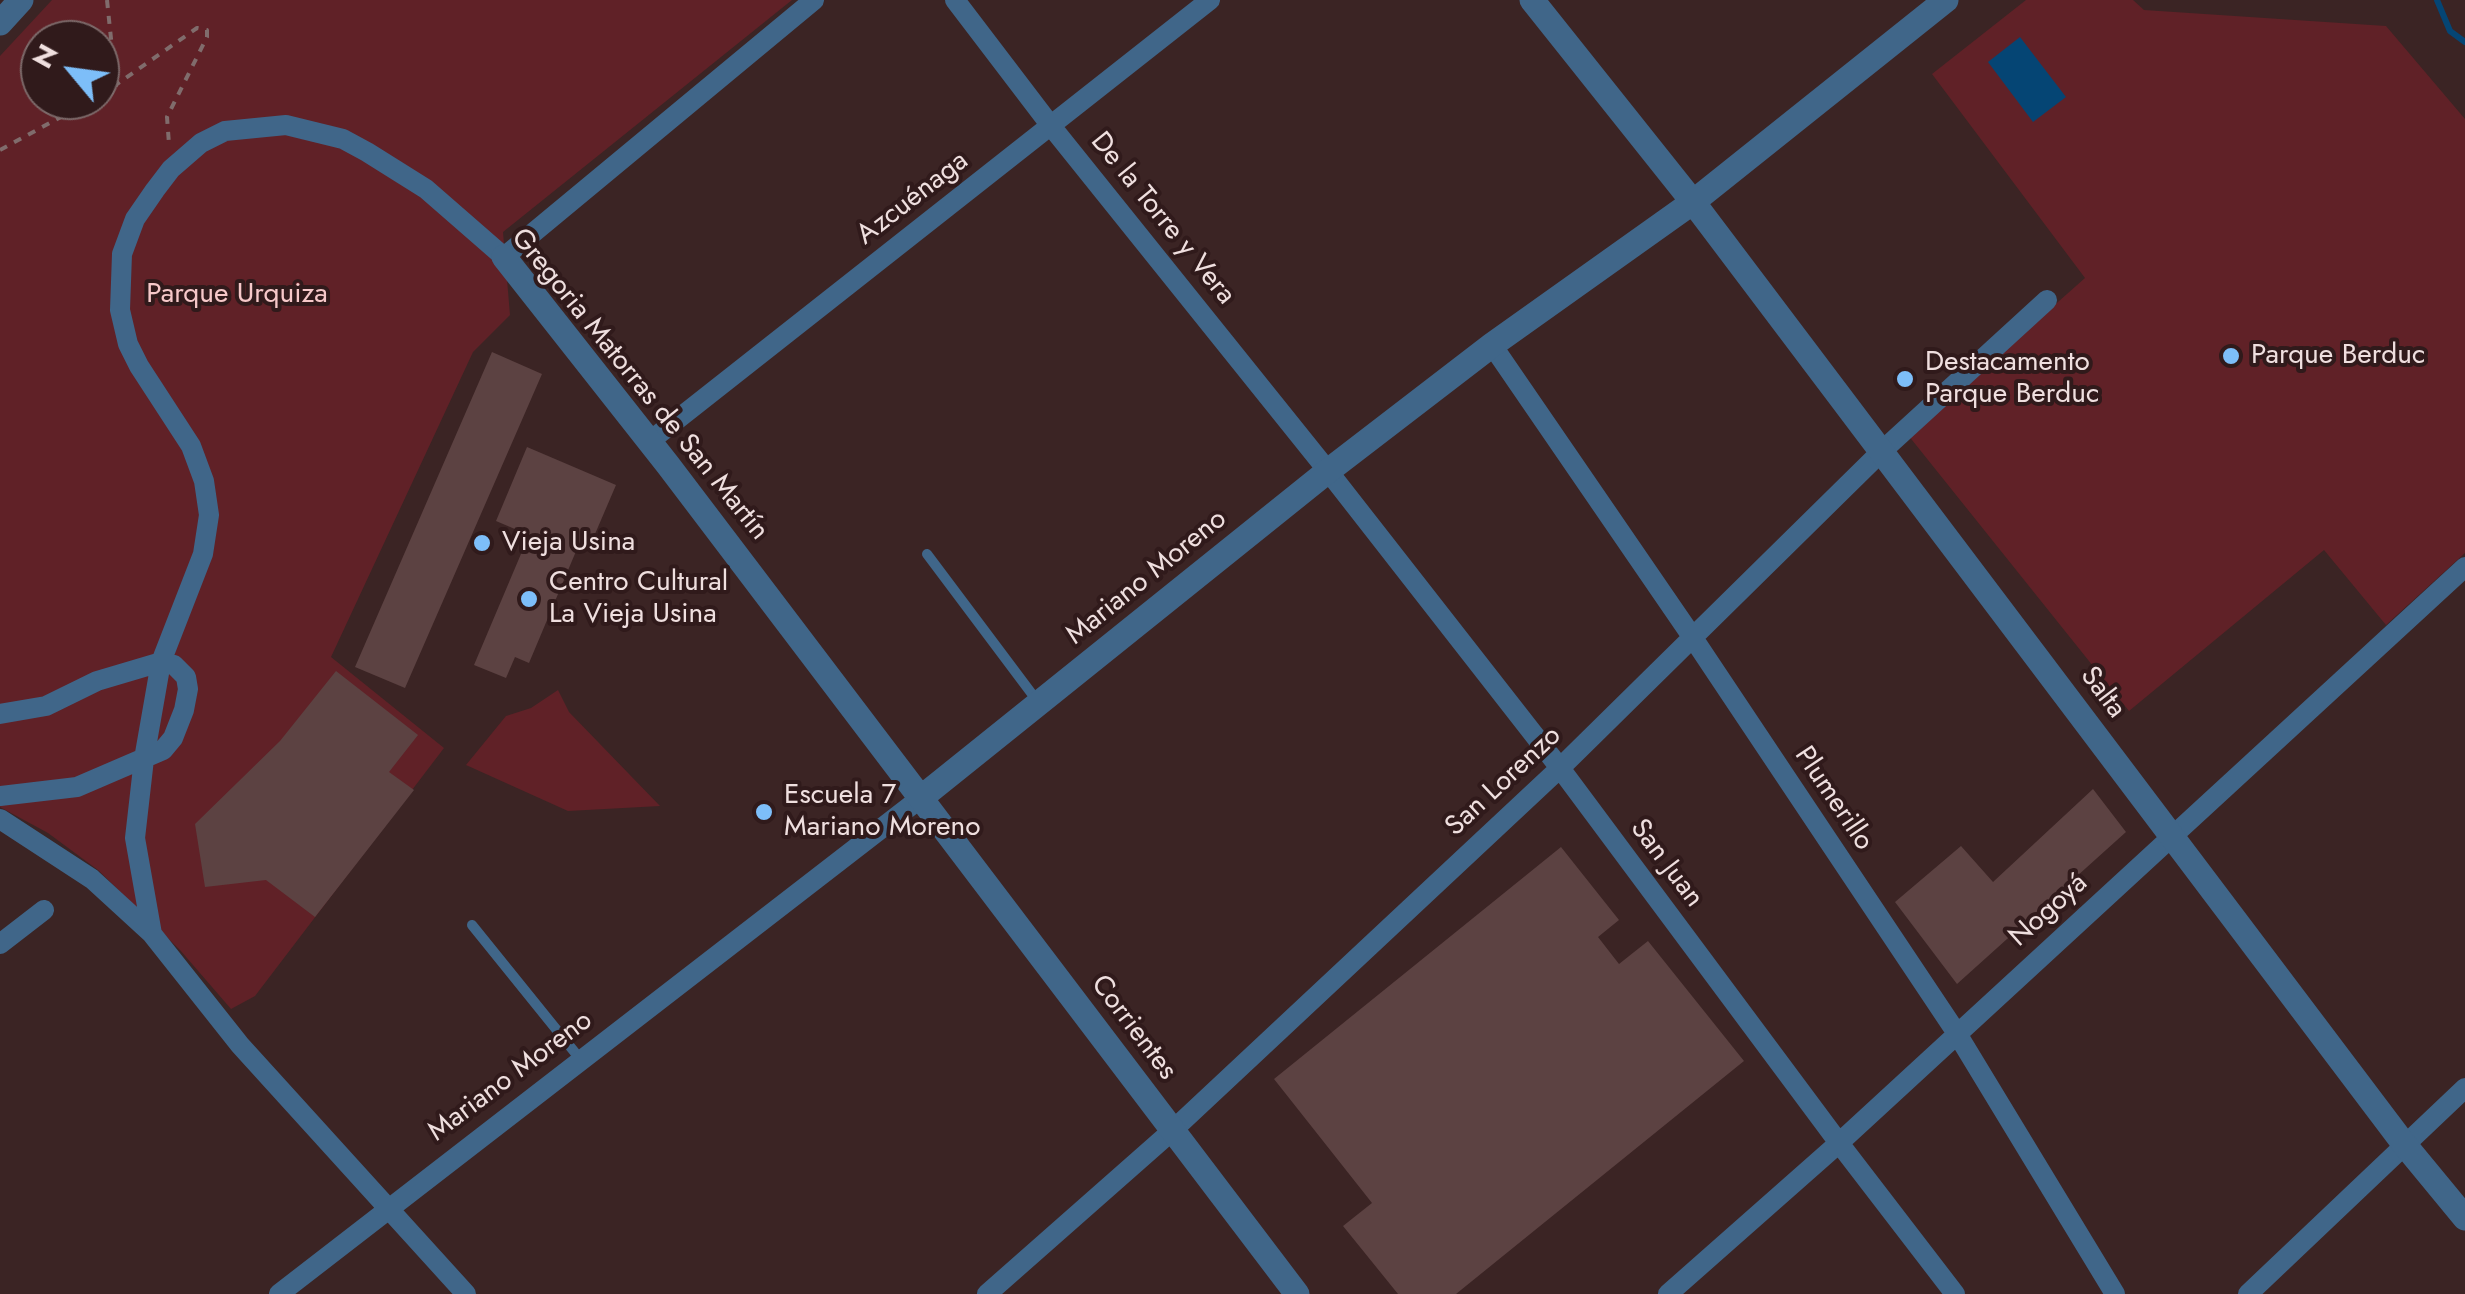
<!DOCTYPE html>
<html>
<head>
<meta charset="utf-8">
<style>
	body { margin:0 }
	#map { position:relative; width:2465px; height:1294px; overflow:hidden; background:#3b2424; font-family:Jost,sans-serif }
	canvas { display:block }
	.north { position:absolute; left:20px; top:20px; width:100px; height:100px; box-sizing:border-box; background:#301a1b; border:2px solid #7c6969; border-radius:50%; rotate:299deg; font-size:28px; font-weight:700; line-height:40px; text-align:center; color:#efdfdf }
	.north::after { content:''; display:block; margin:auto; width:35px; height:45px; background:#7dbef9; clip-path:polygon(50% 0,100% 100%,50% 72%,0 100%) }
</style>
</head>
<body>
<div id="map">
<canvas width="2465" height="1294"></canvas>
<div class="north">N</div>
</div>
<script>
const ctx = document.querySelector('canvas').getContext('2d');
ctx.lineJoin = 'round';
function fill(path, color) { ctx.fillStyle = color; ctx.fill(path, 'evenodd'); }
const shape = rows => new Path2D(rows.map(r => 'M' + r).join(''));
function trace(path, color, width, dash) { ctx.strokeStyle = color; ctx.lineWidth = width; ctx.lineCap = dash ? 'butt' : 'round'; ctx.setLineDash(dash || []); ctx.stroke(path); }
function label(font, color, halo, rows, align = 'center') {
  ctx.font = font + ' Jost,sans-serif'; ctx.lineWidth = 8; ctx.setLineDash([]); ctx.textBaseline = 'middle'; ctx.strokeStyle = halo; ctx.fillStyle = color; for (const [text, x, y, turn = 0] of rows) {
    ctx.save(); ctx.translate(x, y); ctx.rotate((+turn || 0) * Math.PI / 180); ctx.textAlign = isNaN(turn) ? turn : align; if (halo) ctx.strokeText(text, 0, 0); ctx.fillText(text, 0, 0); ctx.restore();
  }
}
const green = shape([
	[52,0,792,0,503,232,510,315,473,352,331,657,444,748,255,996,231,1009,180,950,98,870,48,833,0,807,0,56],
	[40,40,100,40,100,100,40,100],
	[2026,0,2133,0,2144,10,2386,26,2465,119,2465,553,2386,625,2324,550,2129,711,1908,435,2085,278,1932,74],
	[558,690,569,712,660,806,568,811,466,765,506,716,531,708]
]);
const water = shape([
	[2020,37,2066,97,2033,122,1988,62]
]);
const stream = shape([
	[2437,0,2450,31,2465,42]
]);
const building = shape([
	[492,352,542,374,405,688,355,667],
	[527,447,616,485,592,541,582,537,529,663,515,657,506,678,474,665,529,535,496,521],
	[336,671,418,735,389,772,414,790,315,917,266,880,205,887,195,824,280,741],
	[2093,789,2126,832,1957,984,1895,902,1961,846,1993,882],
	[1561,847,1619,920,1598,937,1619,964,1648,941,1744,1061,1456,1294,1398,1294,1343,1226,1372,1203,1274,1079]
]);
const path = shape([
	[107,0,116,87],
	[100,96,197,28,207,30,207,37,167,117,169,144],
	[0,150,92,100]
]);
const service = shape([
	[927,554,1038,702],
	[472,925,581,1060]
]);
const minor = shape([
	[955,0,1051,126,1328,471,1560,768,1839,1143,1955,1294],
	[1492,345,1693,638,1956,1032,2115,1294],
	[650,441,1210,0],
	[0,714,46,706,97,681,161,662,174,665,186,677,188,689,184,710,173,738,163,750,77,787,0,796],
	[0,819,92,879,152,934,240,1045,466,1294],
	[152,934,135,838,144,759,161,662,203,554,209,515,204,481,191,446,139,366,128,344,120,310,122,254,135,219,155,190,171,169,201,143,225,131,286,125,343,139,367,152,426,189,504,257,814,0],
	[0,944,44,910],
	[279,1294,922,797],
	[987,1294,1173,1130,1560,768,1882,451,2047,300],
	[1668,1294,1839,1143,2465,567],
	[2248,1294,2465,1088]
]);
const tertiary = shape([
	[1532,0,1693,202,2404,1144,2465,1218],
	[0,23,21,0],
	[504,257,668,465,1297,1294],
	[922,797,1328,471,1492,345,1693,202,1946,0]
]);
const markers = [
	[2231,356,10,"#7dbef9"],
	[1905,379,10,"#7dbef9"],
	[482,543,10,"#7dbef9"],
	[529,599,10,"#7dbef9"],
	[764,812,10,"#7dbef9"]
];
const streetNames = [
	["Azcuénaga",913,199,-38],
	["De la Torre y Vera",1162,219,51],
	["Gregoria Matorras de San Martín",639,385,51],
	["Mariano Moreno",1147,578,-39],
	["Salta",2102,693,53],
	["San Lorenzo",1504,782,-43],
	["Plumerillo",1833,799,56],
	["San Juan",1666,864,53],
	["Nogoyá",2049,911,-42],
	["Corrientes",1133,1028,53],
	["Mariano Moreno",511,1077,-37]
];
const parkNames = [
	["Parque Urquiza",237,295]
];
const poiNames = [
	["Parque Berduc",2251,356],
	["Destacamento",1925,363],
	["Parque Berduc",1925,395],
	["Vieja Usina",502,543],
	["Centro Cultural",549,583],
	["La Vieja Usina",549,615],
	["Escuela 7",784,796],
	["Mariano Moreno",784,828]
];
fill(green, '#602127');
fill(water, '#054574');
trace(stream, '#054574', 6);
fill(building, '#5c4242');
trace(path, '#806c6c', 4, [8, 8]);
trace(service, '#406689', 10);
trace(minor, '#406689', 20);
trace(tertiary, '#406689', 25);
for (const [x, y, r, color] of markers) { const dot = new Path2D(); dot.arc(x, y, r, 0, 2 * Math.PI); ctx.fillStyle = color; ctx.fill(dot); trace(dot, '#301a1b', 4); }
label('28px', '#efdfdf', '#301a1b', streetNames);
label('28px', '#f6c8c9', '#301a1b', parkNames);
label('28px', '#efdfdf', '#301a1b', poiNames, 'left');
</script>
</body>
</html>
